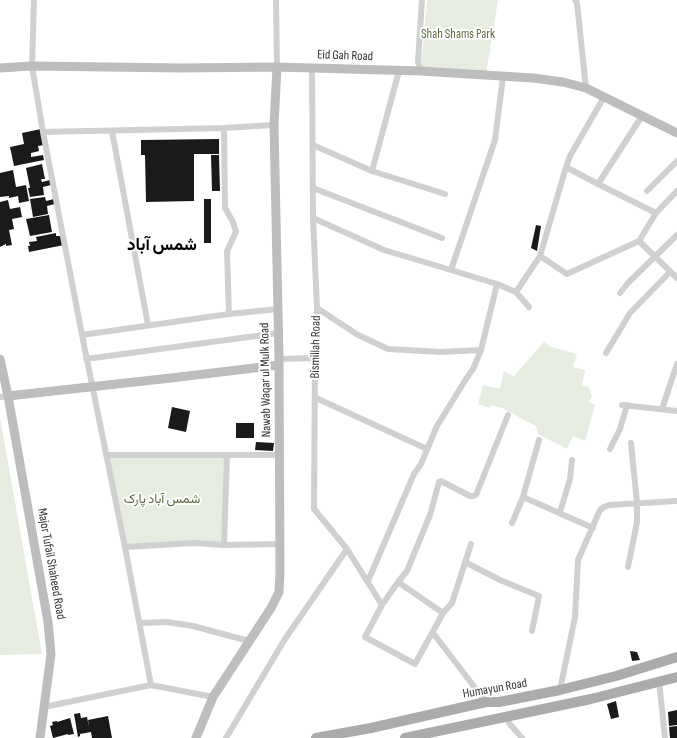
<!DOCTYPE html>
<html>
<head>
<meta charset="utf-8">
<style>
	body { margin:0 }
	canvas { display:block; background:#fff }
</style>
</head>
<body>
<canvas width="677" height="738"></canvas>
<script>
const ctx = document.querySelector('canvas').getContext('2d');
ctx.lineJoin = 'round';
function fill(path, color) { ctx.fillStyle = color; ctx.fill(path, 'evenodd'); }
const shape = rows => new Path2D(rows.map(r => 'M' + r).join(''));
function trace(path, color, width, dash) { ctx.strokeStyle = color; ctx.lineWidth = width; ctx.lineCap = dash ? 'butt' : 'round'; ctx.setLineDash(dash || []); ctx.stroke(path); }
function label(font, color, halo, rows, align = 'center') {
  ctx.font = font + ' "Sofia Sans Condensed",Vazirmatn,sans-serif'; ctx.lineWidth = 4; ctx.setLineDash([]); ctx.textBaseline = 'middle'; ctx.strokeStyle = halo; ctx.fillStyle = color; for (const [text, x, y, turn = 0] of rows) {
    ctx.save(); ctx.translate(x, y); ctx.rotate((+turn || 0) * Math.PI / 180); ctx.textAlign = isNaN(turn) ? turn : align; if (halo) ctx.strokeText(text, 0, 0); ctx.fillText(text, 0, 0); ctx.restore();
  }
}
const green = shape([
	[427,0,498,0,486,73,421,70],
	[544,342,551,347,577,354,573,367,585,370,582,385,589,387,592,396,589,402,595,405,585,441,573,436,567,449,538,434,536,426,502,408,490,405,490,408,478,404,483,385,500,389,504,371,514,376],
	[0,418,42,654,0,655],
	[108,456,225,457,221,542,126,545]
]);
const building = shape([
	[41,129,44,145,38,146,39,151,31,153,31,157,43,155,44,160,14,166,10,147,24,144,22,133],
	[219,139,219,154,194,154,194,201,146,202,145,155,141,155,141,140],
	[211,155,219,155,220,191,212,191],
	[42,164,45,179,41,179,42,182,50,180,51,185,43,187,44,195,30,197,28,188,30,188,26,168],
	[13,170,16,187,26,185,29,201,19,203,18,196,9,198,9,196,0,197,0,173],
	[45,197,46,201,54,199,55,204,47,206,48,214,33,217,30,199],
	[204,199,211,199,211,243,204,243],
	[8,200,10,209,20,207,22,217,12,219,14,229,9,230,12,245,6,246,6,244,0,247,0,202],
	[49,215,52,232,30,236,26,219],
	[536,225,541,226,537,251,531,248],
	[56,233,56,236,62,236,64,245,29,252,28,246,30,246,29,242,37,241,36,237],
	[172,407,190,411,186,432,168,428],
	[236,423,254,423,254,438,236,438],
	[256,442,274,443,273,451,255,450],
	[630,651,637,652,640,660,632,661],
	[616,701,619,717,611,719,607,704],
	[677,710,677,725,669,726,668,712],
	[80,713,81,718,87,717,89,727,88,720,108,716,112,738,92,738,91,732,80,734,80,736,78,737,74,714],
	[70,718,74,734,68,735,68,734,53,738,50,726,53,725,52,722,57,721,57,722],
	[677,726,677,738,670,738,669,727]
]);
const street = shape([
	[34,0,32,66,43,132,82,335,125,547,151,685],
	[276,0,277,67],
	[575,0,577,3,586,88],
	[312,68,313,218,317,308,315,358,314,509,347,549,382,605],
	[421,71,418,62,422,0],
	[224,128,225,208,233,222,236,232,227,251,229,314],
	[112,131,148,325],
	[43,132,224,128,274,125],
	[313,145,372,171,445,194],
	[566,167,570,156,604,97],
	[372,171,399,71],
	[598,184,656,213],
	[313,188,442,238],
	[647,191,677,161],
	[313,218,384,250,451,270],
	[639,241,656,213,677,191],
	[540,256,566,167,598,184,642,116],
	[497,284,451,270,495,140,503,77],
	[516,292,540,256,567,274,639,241,677,278],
	[620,293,628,283,677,235],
	[317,308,358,335,388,349,441,352,481,350],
	[82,335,229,314,278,309],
	[606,353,630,313,670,272],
	[86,359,278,333],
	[279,359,315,358],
	[0,397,8,396],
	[316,398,427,449],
	[622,405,677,411],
	[662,409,677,364],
	[610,449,620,429,627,405],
	[106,455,279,455],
	[523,497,593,528],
	[560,512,570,479,572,460],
	[512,523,523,497,539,440],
	[224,545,227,455],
	[125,547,194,543,224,545,280,544],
	[465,562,500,580,539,596,532,631],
	[628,567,637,522,637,503,631,443],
	[368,581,414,474,421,464,437,426,466,379,473,369,481,350,497,284,516,292,529,307],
	[398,582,407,571,430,515,439,482,441,481,470,496,473,496,476,495,508,415],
	[398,582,443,613,415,664,365,637,382,605,398,582],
	[443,613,452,603,471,544],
	[140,623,167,622,193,626,249,641],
	[433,633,486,702],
	[659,681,665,738],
	[560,690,575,617,578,560,600,510,604,507,609,505,677,501],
	[44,707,151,685,213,697],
	[509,723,522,738],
	[226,738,285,639,347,549]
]);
const secondary = shape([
	[0,68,32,66,181,68,277,67,421,71,533,78,563,82,586,88,677,133],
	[0,359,8,396,171,378,279,365],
	[8,396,48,622,51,654,40,738],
	[196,738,213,697,271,608,279,592,280,573,279,359,274,125,277,67]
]);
const primary = shape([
	[316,738,371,728,486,702,499,702,560,690,616,676,677,657],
	[405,738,591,699,677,677]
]);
const parkNames = [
	["Shah Shams Park",458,35],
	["شمس آباد پارک",162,500]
];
const streetNames = [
	["Eid Gah Road",345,56,2],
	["Bismillah Road",316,347,-89],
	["Nawab Waqar ul Mulk Road",266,380,-91],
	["Major Tufail Shaheed Road",51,564,80],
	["Humayun Road",495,689,-10]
];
const districtNames = [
	["شمس آباد",162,246]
];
fill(green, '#e6ecdf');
fill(building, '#1a1a1a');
trace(street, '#d0d0d0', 6);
trace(secondary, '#bdbdbd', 9);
trace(primary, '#ababab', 10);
label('13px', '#56703f', '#fff', parkNames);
label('13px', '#333', '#fff', streetNames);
label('bold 17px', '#000', '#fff', districtNames);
</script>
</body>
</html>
